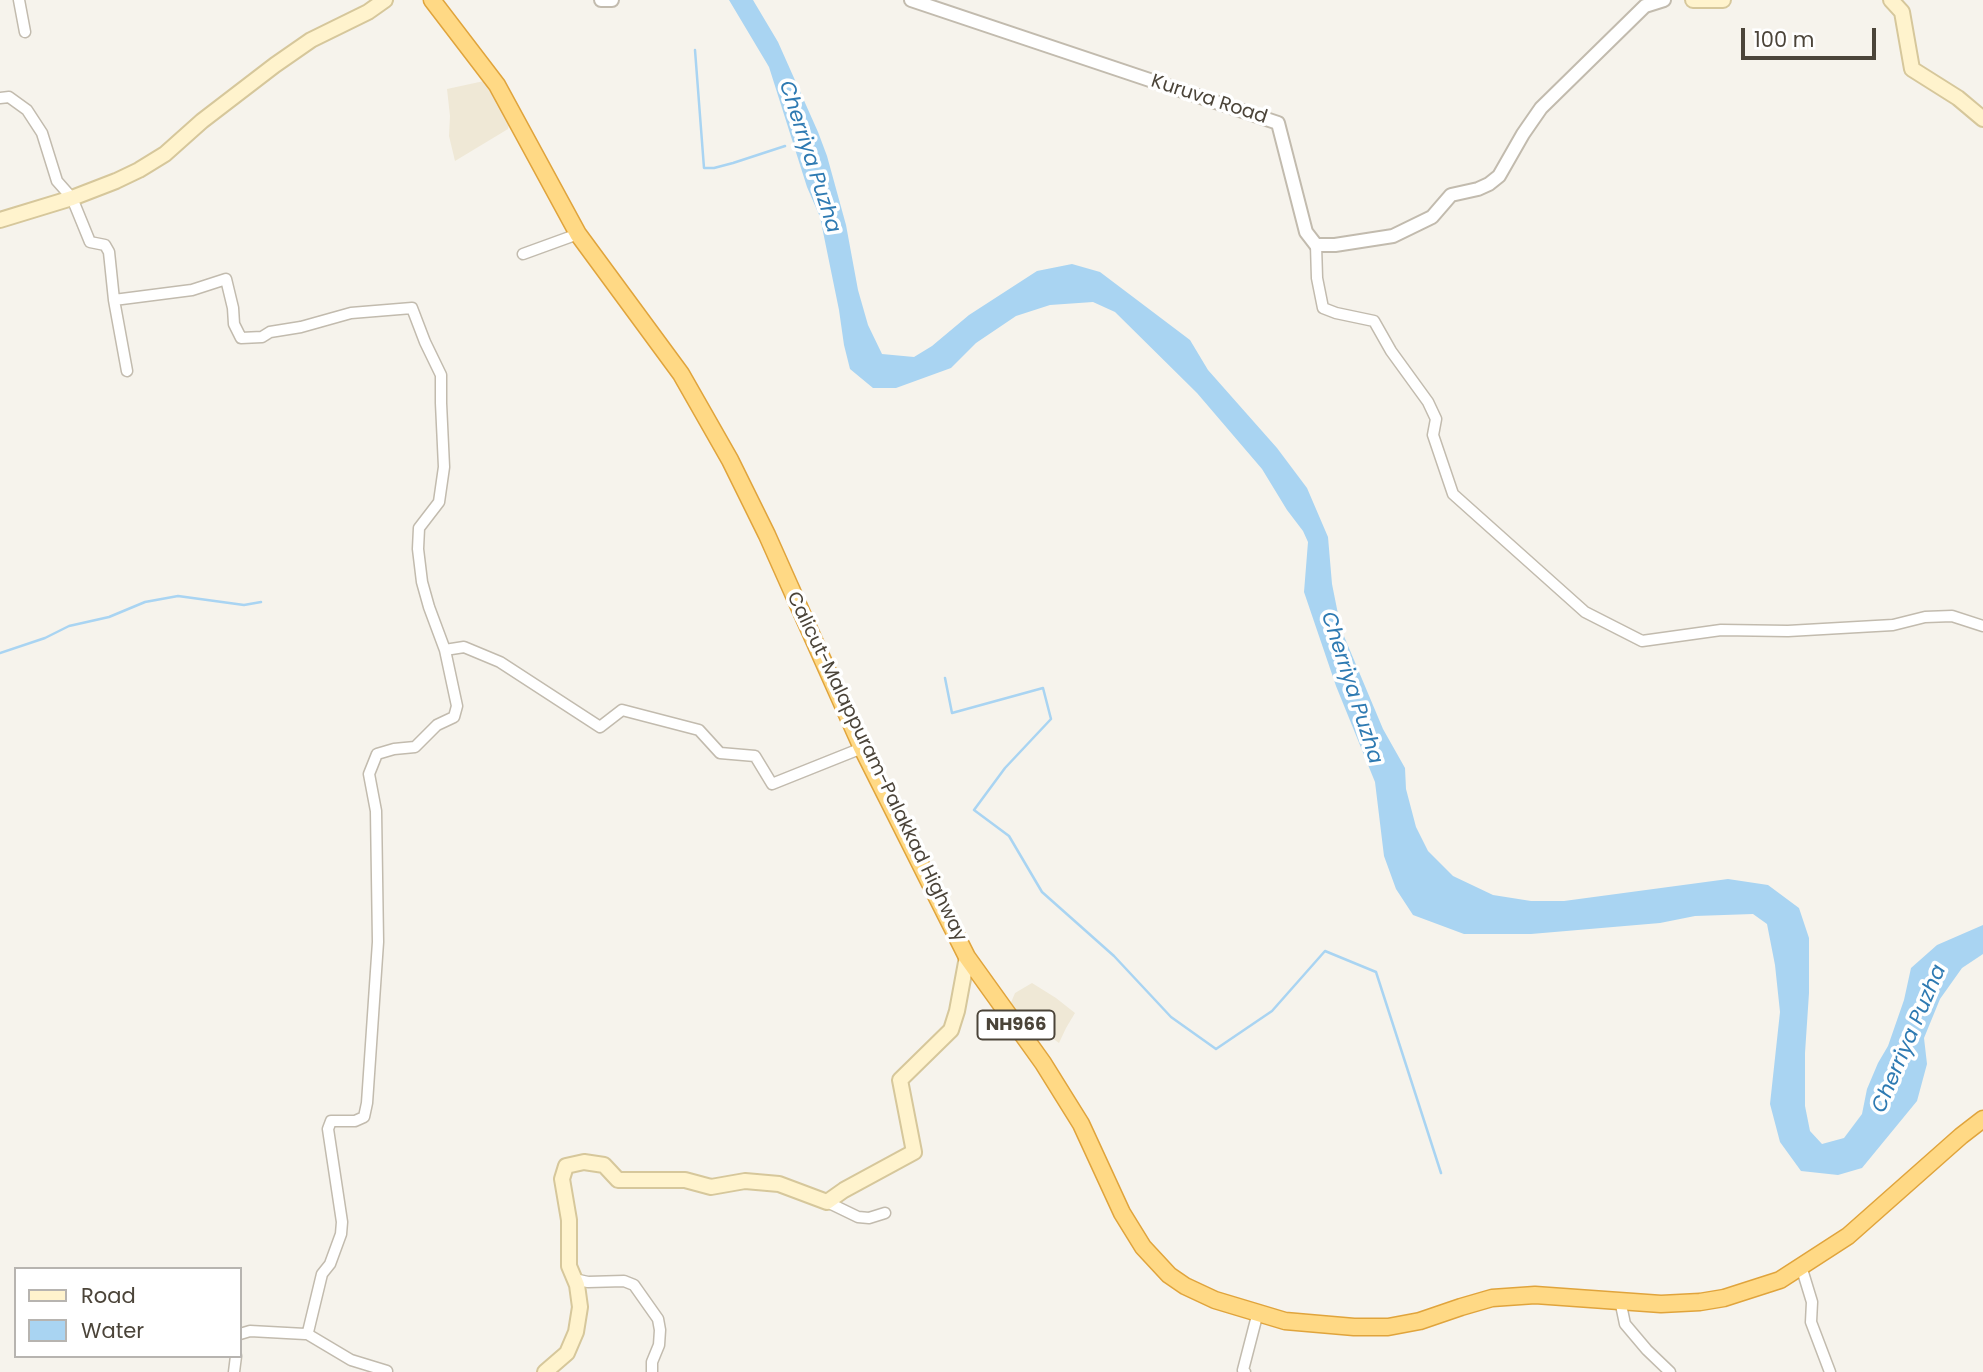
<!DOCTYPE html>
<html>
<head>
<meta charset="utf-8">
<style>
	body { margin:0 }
	#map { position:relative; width:1983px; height:1372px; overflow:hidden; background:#f6f3ec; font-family:Poppins,sans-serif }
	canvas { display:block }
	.legend { position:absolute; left:14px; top:1267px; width:228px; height:91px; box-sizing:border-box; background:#fff; border:2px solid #b7b4b0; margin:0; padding:9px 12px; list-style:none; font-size:21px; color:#4b4439 }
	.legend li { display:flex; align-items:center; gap:14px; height:35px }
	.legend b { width:35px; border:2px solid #b7b4b0 }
	.scale { position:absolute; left:1741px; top:28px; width:135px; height:32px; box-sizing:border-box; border:4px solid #4b4439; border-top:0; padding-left:9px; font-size:21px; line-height:24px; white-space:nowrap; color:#4b4439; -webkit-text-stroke:5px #fff; paint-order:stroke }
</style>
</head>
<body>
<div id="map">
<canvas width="1983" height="1372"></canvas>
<ul class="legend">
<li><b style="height:9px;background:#fff3cd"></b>Road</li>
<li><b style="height:19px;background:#a9d4f2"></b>Water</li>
</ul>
<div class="scale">100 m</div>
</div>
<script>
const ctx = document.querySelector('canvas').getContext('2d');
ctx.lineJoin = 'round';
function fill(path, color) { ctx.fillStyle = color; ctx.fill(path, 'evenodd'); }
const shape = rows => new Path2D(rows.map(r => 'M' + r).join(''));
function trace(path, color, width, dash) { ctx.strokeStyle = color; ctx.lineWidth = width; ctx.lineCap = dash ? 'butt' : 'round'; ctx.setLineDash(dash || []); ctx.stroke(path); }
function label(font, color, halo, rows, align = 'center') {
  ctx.font = font + ' Poppins,sans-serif'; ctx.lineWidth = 7; ctx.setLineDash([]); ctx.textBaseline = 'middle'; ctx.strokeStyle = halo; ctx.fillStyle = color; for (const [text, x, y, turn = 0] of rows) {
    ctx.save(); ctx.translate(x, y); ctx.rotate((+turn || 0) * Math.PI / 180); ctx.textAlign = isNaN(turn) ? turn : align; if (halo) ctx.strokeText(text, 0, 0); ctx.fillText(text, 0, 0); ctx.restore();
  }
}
const education = shape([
	[484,81,509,124,508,129,455,161,449,136,450,116,447,89],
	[1032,983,1056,998,1075,1013,1066,1028,1059,1043,1026,1019,1010,1005,1015,993]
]);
const water = shape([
	[729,0,753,0,778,42,818,132,827,156,846,225,858,290,868,325,882,354,914,357,932,346,969,315,1037,271,1072,264,1100,272,1190,340,1208,370,1277,448,1307,488,1328,537,1332,584,1341,629,1383,729,1405,768,1406,789,1416,827,1428,851,1453,876,1493,895,1531,901,1564,901,1728,879,1768,885,1799,908,1809,938,1809,993,1805,1053,1805,1106,1810,1131,1822,1144,1844,1138,1862,1114,1867,1089,1878,1063,1888,1046,1904,1000,1911,968,1937,945,1983,925,1983,954,1962,968,1940,999,1924,1038,1927,1064,1917,1101,1862,1168,1838,1175,1801,1171,1780,1142,1770,1104,1780,1012,1775,965,1767,924,1753,914,1695,916,1660,923,1531,934,1464,934,1413,915,1396,889,1384,856,1375,782,1336,686,1304,592,1308,542,1303,531,1287,510,1262,469,1197,393,1115,312,1093,302,1050,305,1016,316,976,343,951,368,896,388,873,388,850,369,844,345,839,310,820,217,807,187,769,67]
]);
const stream = shape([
	[695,50,704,168,714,168,733,163,785,146],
	[0,653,45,638,69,626,109,617,145,602,178,596,244,605,261,602],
	[945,678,952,713,1043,688,1051,719,1005,768,974,810,1009,836,1042,892,1114,956,1171,1017,1216,1049,1272,1011,1325,951,1376,972,1441,1173]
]);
const minor = shape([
	[19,0,25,32],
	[0,98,9,97,27,110,42,133,57,181,72,198,90,242,105,245,109,252,114,300,192,290,226,279,233,308,234,324,241,338,262,337,270,332,301,327,351,313,412,308,425,342,441,375,441,403,444,467,439,502,419,528,418,549,422,582,429,607,445,650,464,647,500,662,600,727,622,710,699,730,720,753,755,756,772,784,862,748],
	[1316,245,1317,278,1323,308,1336,313,1374,321,1391,351,1428,402,1436,419,1433,435,1453,494,1585,612,1642,641,1721,630,1788,631,1893,625,1925,617,1952,616,1983,626],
	[523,254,578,234],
	[114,300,127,371],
	[827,1202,858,1217,869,1218,885,1213],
	[1801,1266,1812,1302,1811,1322,1830,1372],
	[574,1279,588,1282,624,1281,634,1285,658,1319,660,1330,659,1345,652,1362,652,1372],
	[1620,1300,1625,1324,1647,1350,1670,1372],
	[308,1332,309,1335,351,1360,387,1371],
	[240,1334,250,1331,305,1334,308,1332,322,1274,330,1264,341,1234,342,1222,328,1129,331,1121,355,1121,364,1117,367,1103,378,942,376,811,369,774,377,754,394,749,415,747,437,725,454,717,457,706,445,650],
	[234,1372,236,1356],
	[1245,1372,1243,1370,1258,1312]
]);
const tertiary = shape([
	[601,0,612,0],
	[911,0,1278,123,1306,232,1316,245,1335,245,1393,236,1432,217,1451,195,1478,189,1489,184,1499,176,1523,134,1541,108,1645,6,1664,0]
]);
const secondary = shape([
	[1693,0,1723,0],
	[1891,0,1902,12,1912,69,1958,98,1983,119],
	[0,220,72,198,116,181,139,170,165,154,202,121,275,65,311,40,368,12,385,0],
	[545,1372,567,1353,576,1332,580,1307,577,1285,569,1266,569,1220,562,1179,566,1166,584,1162,604,1165,618,1180,685,1180,711,1187,745,1181,779,1184,827,1202,844,1190,914,1152,900,1080,951,1030,957,1011,967,957]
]);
const trunk = shape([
	[432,0,497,85,578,234,681,374,730,460,767,535,862,748,967,957,1043,1063,1081,1124,1122,1213,1143,1247,1169,1275,1185,1286,1215,1300,1285,1321,1354,1327,1388,1327,1420,1321,1461,1307,1492,1298,1535,1295,1661,1304,1700,1302,1724,1298,1780,1280,1848,1236,1961,1136,1983,1119]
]);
const shields = [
	[1016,1025,77]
];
const shieldNames = [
	["NH966",1016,1025]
];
const streetNames = [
	["Kuruva Road",1209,100,18],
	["Calicut-Malappuram-Palakkad Highway",876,767,64]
];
const waterNames = [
	["Cherriya Puzha",809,157,72],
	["Cherriya Puzha",1351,688,72],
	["Cherriya Puzha",1910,1039,-67]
];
fill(education, '#efe8d6');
fill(water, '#a9d4f2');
trace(stream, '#a9d4f2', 2.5);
trace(minor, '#c2bbae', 13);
trace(tertiary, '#c2bbae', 16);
trace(secondary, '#d6c79b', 18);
trace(trunk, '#e0a43c', 19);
trace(minor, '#fff', 10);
trace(tertiary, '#fff', 12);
trace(secondary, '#fff3cd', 14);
trace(trunk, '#ffd985', 16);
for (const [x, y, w] of shields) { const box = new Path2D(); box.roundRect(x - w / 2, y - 14.5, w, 29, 5); ctx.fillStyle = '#fff'; ctx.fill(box); trace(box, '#4b4439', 2); }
label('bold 18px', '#4b4439', null, shieldNames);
label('19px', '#4b4439', '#fff', streetNames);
label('italic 21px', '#2e7ab2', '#fff', waterNames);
</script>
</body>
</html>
